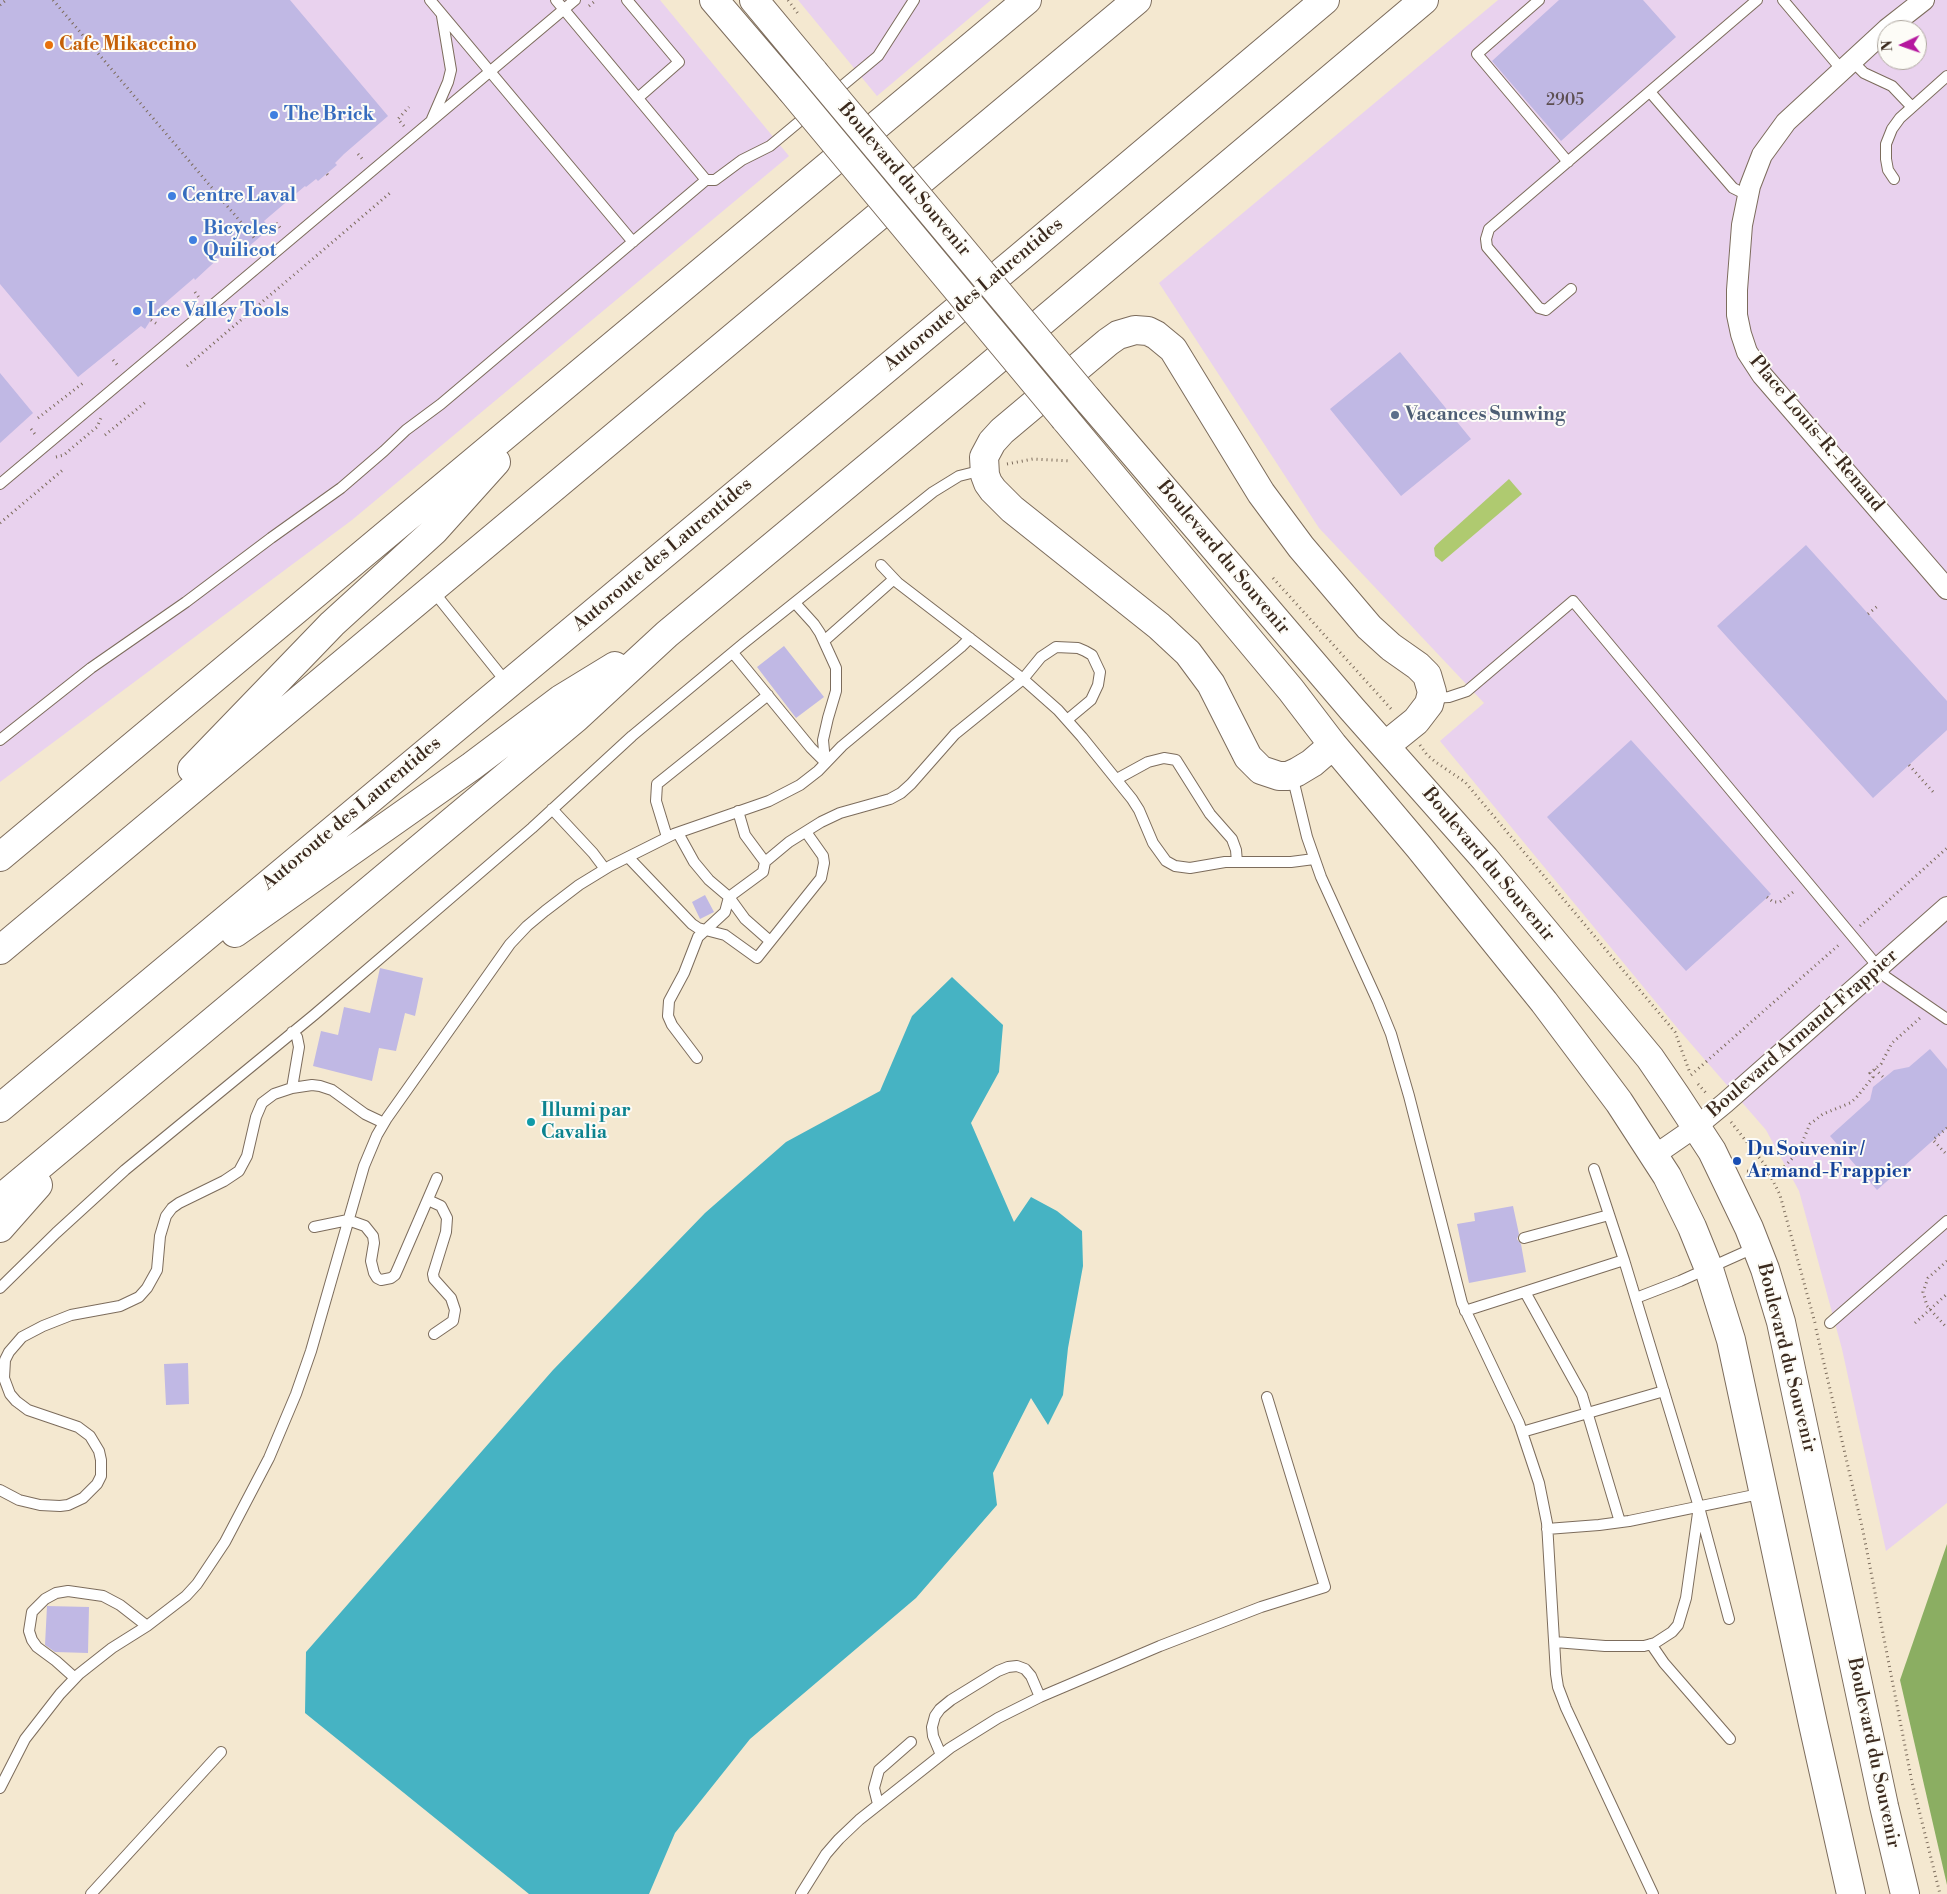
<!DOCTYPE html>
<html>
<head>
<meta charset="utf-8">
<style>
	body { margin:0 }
	#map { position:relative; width:1947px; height:1894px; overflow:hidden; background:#f4e8d0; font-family:"Libre Bodoni",serif }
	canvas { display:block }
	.north { position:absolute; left:1877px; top:20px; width:50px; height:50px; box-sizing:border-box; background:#fdfcf7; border:1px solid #afa8a0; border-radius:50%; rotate:267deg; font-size:14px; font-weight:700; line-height:20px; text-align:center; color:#3b2a1e }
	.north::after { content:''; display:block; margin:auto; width:18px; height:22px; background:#b5179e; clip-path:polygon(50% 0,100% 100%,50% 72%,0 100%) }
</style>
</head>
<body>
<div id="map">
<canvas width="1947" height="1894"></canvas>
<div class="north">N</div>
</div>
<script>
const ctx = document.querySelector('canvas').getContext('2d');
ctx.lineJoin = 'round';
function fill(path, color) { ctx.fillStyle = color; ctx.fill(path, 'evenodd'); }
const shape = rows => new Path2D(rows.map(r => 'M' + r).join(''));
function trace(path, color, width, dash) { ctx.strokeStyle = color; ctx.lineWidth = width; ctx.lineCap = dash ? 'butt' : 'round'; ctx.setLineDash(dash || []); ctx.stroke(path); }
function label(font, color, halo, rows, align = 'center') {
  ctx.font = font + ' "Libre Bodoni",serif'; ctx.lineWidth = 4; ctx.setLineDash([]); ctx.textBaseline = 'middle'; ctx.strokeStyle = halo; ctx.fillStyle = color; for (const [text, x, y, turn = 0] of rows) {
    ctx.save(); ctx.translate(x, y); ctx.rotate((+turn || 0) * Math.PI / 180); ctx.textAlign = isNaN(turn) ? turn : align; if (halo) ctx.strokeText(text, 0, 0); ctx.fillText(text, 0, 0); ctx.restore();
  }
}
const built = shape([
	[0,0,660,0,789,156,352,520,0,782],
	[798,0,991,0,877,96],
	[1498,0,1947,0,1947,1503,1886,1551,1842,1349,1799,1191,1766,1130,1679,1030,1440,741,1484,703,1319,528,1159,283],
	[1887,30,1917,30,1917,60,1887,60]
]);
const green = shape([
	[1509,479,1522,494,1442,562,1435,556,1434,548,1436,545]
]);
const forest = shape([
	[1947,1544,1947,1885,1900,1680]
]);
const water = shape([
	[952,977,1003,1025,999,1072,971,1123,1014,1222,1031,1197,1057,1211,1082,1231,1083,1266,1068,1348,1063,1395,1048,1425,1031,1398,993,1473,997,1505,916,1598,750,1739,675,1833,649,1894,529,1894,305,1713,306,1652,553,1370,705,1213,786,1142,880,1091,912,1016]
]);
const building = shape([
	[0,0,290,0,388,116,344,154,335,163,337,165,318,181,316,179,306,187,305,186,264,221,268,226,266,228,268,230,247,248,245,246,242,249,236,242,195,280,194,278,157,310,145,329,141,326,78,377,0,284],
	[1559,0,1643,0,1676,37,1561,141,1492,61],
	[1400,352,1471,439,1401,496,1330,409],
	[0,373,33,413,0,443],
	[1806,545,1947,701,1947,730,1873,798,1717,626],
	[784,646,824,697,796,718,757,667],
	[1631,740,1771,894,1686,971,1547,817],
	[705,895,714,912,700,919,692,902],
	[380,968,423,978,415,1016,405,1013,396,1051,379,1048,372,1081,313,1066,321,1031,338,1035,344,1007,370,1013],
	[1930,1049,1947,1069,1947,1128,1877,1190,1830,1136,1870,1100,1873,1087,1894,1070,1909,1067],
	[1513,1206,1519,1234,1517,1239,1521,1244,1526,1272,1469,1283,1457,1224,1475,1221,1474,1213],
	[188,1363,189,1404,166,1405,164,1364],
	[47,1606,89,1607,88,1653,55,1652,45,1645]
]);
const path = shape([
	[53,0,256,240],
	[788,0,799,15],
	[0,5,6,0],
	[589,6,596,0],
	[404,126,398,119,409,107],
	[358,154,364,161],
	[327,174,330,178],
	[276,223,282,230],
	[195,292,200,299],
	[151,320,157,324],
	[113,360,119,367],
	[187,366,390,193],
	[38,418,83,383],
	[31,429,37,437],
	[105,435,147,401],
	[56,457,64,455,73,447,97,427,101,418],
	[1007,464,1033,459,1070,461],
	[0,523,64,469],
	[1273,578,1393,711],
	[1868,614,1879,605],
	[1420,745,1427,755,1437,763,1465,782,1675,1032,1690,1073],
	[1909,765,1934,793],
	[1767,897,1773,902,1780,902,1796,890],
	[1860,926,1947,848],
	[1875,1069,1884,1078],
	[1691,1075,1841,943],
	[1698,1084,1707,1094],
	[1731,1122,1765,1165,1780,1195,1815,1323],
	[1947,1128,1933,1140,1947,1155],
	[1747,1171,1770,1174,1777,1173,1787,1164,1798,1152,1810,1124,1823,1114,1850,1103,1856,1098,1873,1077,1870,1073,1881,1064,1892,1043,1920,1018],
	[1947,1261,1928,1278,1923,1292,1927,1306,1947,1328],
	[1915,1323,1947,1294],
	[1816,1329,1863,1531,1912,1782,1940,1894]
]);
const lane = shape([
	[430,0,633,242],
	[556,0,706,180],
	[627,0,679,62,639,97],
	[1539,0,1477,54,1568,162],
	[1783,0,1842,70],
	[1852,61,1864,73,1892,86,1912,107],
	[1650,92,1733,188,1747,195],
	[432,119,448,82,451,70,442,16],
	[1894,179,1888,170,1886,159,1886,144,1892,129,1900,118,1947,76],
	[1571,289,1546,310,1539,308,1487,247,1486,239,1489,229,1757,0],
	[0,484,575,0],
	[881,565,898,583,1023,679,1058,710,1082,737,1132,799,1139,810,1153,843,1166,861,1175,866,1190,868,1225,862,1291,862,1314,859],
	[433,591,507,683],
	[795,603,814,624,820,633,836,668,836,691,828,718,823,740,825,762],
	[824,641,894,579],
	[733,653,811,748,825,762],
	[1431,698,1449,697,1467,691,1573,601,1879,968,1886,977,1947,1019],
	[0,740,91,668,186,602,271,538,341,488,384,451,406,430,441,404,706,180,715,180,742,160,770,146,878,56,914,0],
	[1292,775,1307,837,1321,877,1378,1002,1391,1034,1409,1096,1462,1303,1519,1423,1539,1483,1547,1523,1556,1674,1558,1687,1566,1708,1653,1894],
	[1117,779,1148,762,1164,758,1176,760,1210,814,1232,839,1236,850,1237,862],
	[552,809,593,853,605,869],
	[738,811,745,835,765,862,789,842,821,822,840,813,890,799,901,793,911,784,955,734,1023,679,1041,657,1056,647,1078,648,1085,651,1092,655,1100,672,1098,685,1091,700,1067,720],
	[678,833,694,862,709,880,729,897,745,919,770,941],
	[667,837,656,801,657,784,768,695],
	[628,857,692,924,698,928,725,935,757,958,821,878,824,863,823,856,806,832],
	[697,1058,672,1025,668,1016,669,1001,684,973,698,937,725,912,729,897,763,872,765,862],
	[292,1088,299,1047,297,1037,292,1032],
	[1594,1169,1624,1260],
	[428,1200,441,1206,447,1218,446,1232,433,1274,434,1279,451,1298,455,1310,453,1321,434,1334],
	[314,1227,348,1220,365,1226,373,1236,374,1243,371,1261,374,1273,377,1278,381,1280,391,1278,395,1275,399,1266,437,1178],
	[1524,1238,1609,1215],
	[0,1288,56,1233,125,1170,314,1015,425,920,532,828,632,736,744,643,933,492,959,476,983,470],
	[1525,1292,1582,1395,1620,1522],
	[1636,1298,1680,1281,1756,1247],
	[1465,1311,1624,1260,1699,1507,1729,1619],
	[1830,1323,1947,1221],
	[1522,1432,1664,1391],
	[0,1490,19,1500,40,1505,60,1506,68,1505,83,1498,97,1484,101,1476,101,1460,99,1451,90,1436,78,1427,28,1410,16,1401,10,1394,4,1378,5,1360,9,1352,22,1337,43,1326,71,1315,120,1306,139,1297,147,1288,157,1270,160,1236,166,1216,172,1208,179,1203,224,1181,239,1171,247,1156,256,1117,262,1103,274,1094,292,1088,312,1085,320,1086,332,1090,365,1114,384,1123],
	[1547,1529,1599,1525,1629,1521,1764,1493],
	[1555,1642,1605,1646,1644,1646,1655,1643,1672,1632,1678,1625,1686,1598,1698,1513],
	[1651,1644,1664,1663,1730,1739],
	[75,1678,56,1661,37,1647,32,1640,29,1631,32,1612,45,1599,56,1593,68,1591,103,1596,120,1605,147,1626],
	[941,1755,933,1736,932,1727,935,1716,940,1709,951,1700,998,1671,1008,1667,1017,1666,1025,1669,1031,1676,1040,1697],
	[0,1788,25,1739,60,1694,79,1674,112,1648,147,1626,186,1596,197,1584,225,1542,269,1458,296,1394,311,1351,364,1166,377,1135,387,1118,510,944,527,926,545,911,579,885,610,866,674,834,769,801,800,785,818,771,842,746,961,647,970,638],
	[878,1804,874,1788,879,1770,911,1742],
	[91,1894,221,1752],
	[801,1894,826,1854,839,1839,859,1820,950,1748,998,1718,1040,1697,1160,1646,1261,1607,1325,1587,1267,1397]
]);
const street = shape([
	[1924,0,1887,29,1786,122,1762,155,1750,186,1742,225,1737,290,1737,315,1741,334,1747,352,1762,375,1947,589],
	[1655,1155,1697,1126,1725,1103,1947,907]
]);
const secondary = shape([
	[714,0,791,90],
	[754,0,814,72],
	[1088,400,1352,709,1485,859,1650,1058,1676,1096,1712,1151,1749,1228,1765,1269,1781,1322,1884,1806,1905,1894],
	[1065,419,1291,690,1333,745,1419,847,1544,1002,1619,1102,1667,1176,1692,1227,1709,1269,1731,1340,1813,1724,1851,1894],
	[1333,745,1312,763,1297,772,1288,776,1279,776,1261,770,1248,757,1211,684,1188,653,1159,626,1012,509,993,490,988,483,985,475,984,457,992,442,1002,431,1108,342,1118,335,1135,330,1148,331,1156,335,1173,349,1261,493,1301,547,1369,627,1391,647,1418,666,1427,675,1432,692,1429,704,1416,721,1385,746]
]);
const highway = shape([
	[192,769,332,624,434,531,496,462],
	[0,857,1027,0],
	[235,933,472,766,561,699,615,666],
	[0,950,1137,0],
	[0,1108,1019,258,1325,0],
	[0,1199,576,718,667,634,974,379,1424,0],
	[0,1228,38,1185]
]);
const secondaryBridge = shape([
	[814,72,1088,400],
	[791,90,1065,419]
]);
const markers = [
	[49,45,5,"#e8710a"],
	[274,115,5,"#3f7fe0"],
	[172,196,5,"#3f7fe0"],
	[193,240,5,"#3f7fe0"],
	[137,311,5,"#3f7fe0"],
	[1395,415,5,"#5c6f8a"],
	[531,1122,5,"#0f9aa8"],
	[1737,1161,5,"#1a4fb4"]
];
const numberNames = [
	["2905",1565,101]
];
const foodNames = [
	["Cafe Mikaccino",59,45]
];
const shopNames = [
	["The Brick",284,115],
	["Centre Laval",182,196],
	["Bicycles",203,229],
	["Quilicot",203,251],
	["Lee Valley Tools",147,311]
];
const streetNames = [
	["Boulevard du Souvenir",904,180,50],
	["Autoroute des Laurentides",974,295,-40],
	["Place Louis-R.-Renaud",1816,434,50],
	["Autoroute des Laurentides",663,555,-40],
	["Boulevard du Souvenir",1223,558,50],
	["Autoroute des Laurentides",352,814,-40],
	["Boulevard du Souvenir",1488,865,50],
	["Boulevard Armand-Frappier",1803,1034,-41],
	["Boulevard du Souvenir",1786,1358,76],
	["Boulevard du Souvenir",1873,1753,78]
];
const serviceNames = [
	["Vacances Sunwing",1405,415]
];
const cultureNames = [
	["Illumi par",541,1111],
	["Cavalia",541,1133]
];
const transitNames = [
	["Du Souvenir /",1747,1150],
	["Armand-Frappier",1747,1172]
];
fill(built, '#e9d2ee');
fill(green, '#afca70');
fill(forest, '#8bae62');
fill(water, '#46b3c3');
fill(building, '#c0b8e4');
trace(lane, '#7c6c5c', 12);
trace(street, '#7c6c5c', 22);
trace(secondary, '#7c6c5c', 30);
trace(highway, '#7c6c5c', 30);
trace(path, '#7c6c5c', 3, [1, 4]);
trace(lane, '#fff', 10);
trace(street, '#fff', 20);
trace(secondary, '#fff', 28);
trace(highway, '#fff', 28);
trace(secondaryBridge, '#7c6c5c', 30, []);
trace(secondaryBridge, '#fff', 28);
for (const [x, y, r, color] of markers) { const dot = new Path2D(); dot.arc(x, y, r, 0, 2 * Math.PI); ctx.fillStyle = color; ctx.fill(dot); trace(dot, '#fdfcf7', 2); }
label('16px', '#5c4e50', null, numberNames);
label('bold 19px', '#c56008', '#fdfcf7', foodNames, 'left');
label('bold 19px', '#366cbe', '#fdfcf7', shopNames, 'left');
label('19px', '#3b2a1e', '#fdfcf7', streetNames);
label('bold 19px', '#4e5e75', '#fdfcf7', serviceNames, 'left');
label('bold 19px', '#0d838f', '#fdfcf7', cultureNames, 'left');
label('bold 19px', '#164399', '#fdfcf7', transitNames, 'left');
</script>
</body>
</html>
